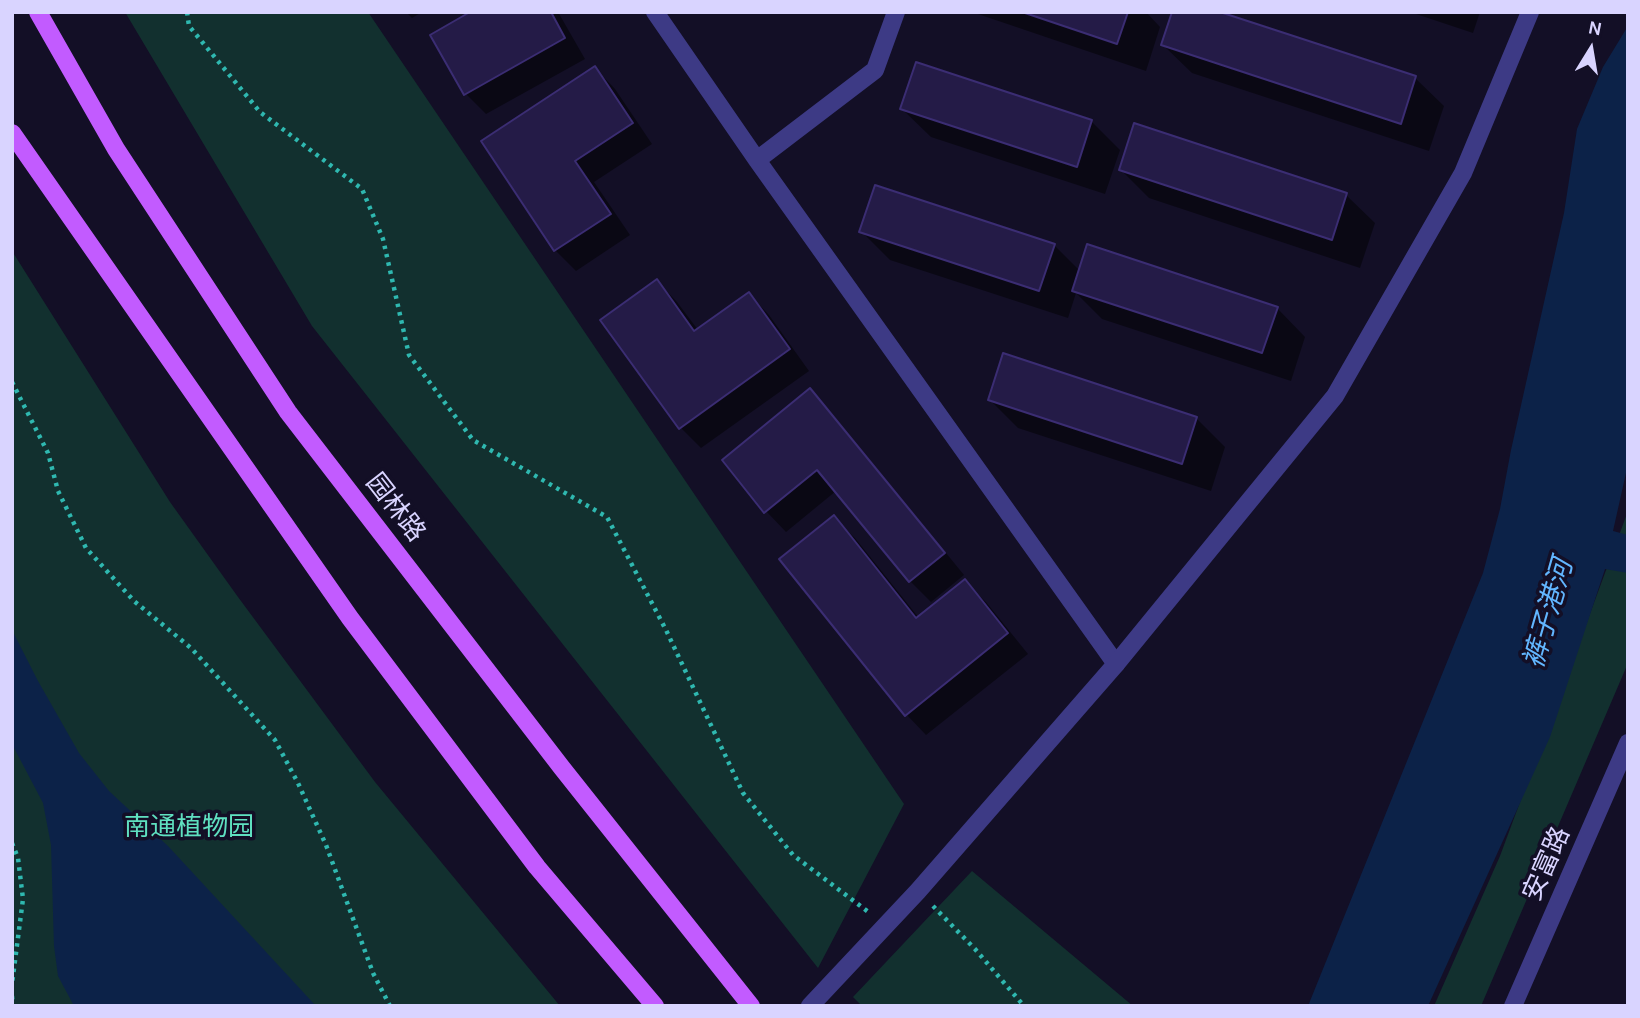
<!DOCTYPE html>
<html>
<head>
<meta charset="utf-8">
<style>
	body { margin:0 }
	#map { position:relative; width:1640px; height:1018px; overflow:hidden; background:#130f26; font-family:Karla,sans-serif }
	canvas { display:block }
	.frame { position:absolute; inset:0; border:14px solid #d9d4ff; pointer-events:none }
	.north { position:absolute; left:1556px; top:14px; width:70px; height:70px; -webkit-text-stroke:5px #130f26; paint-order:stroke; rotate:11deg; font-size:19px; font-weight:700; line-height:28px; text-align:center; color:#d9d4ff }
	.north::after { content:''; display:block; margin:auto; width:24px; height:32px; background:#d9d4ff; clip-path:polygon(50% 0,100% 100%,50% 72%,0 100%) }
</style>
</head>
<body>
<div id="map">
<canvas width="1640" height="1018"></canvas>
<div class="frame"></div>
<div class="north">N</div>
</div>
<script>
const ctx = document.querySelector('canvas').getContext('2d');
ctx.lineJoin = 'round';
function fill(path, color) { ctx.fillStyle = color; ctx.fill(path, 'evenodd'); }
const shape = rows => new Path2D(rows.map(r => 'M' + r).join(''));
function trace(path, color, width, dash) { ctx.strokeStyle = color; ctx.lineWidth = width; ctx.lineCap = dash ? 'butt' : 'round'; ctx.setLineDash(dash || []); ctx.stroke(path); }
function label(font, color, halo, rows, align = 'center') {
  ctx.font = font + ' Karla,"Noto Sans SC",sans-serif'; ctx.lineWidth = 7; ctx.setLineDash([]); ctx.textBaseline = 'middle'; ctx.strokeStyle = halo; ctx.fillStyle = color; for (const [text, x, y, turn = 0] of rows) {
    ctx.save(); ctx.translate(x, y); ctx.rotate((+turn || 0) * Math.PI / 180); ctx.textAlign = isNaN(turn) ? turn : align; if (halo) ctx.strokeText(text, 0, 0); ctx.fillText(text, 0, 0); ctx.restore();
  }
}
const green = shape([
	[125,12,368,12,904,804,818,968,312,326],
	[12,251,170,502,238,597,375,782,560,1006,12,1006],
	[1628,511,1628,663,1481,1006,1434,1006,1500,856],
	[972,871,1133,1006,862,1006,853,997]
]);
const water = shape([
	[1628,26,1628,464,1613,531,1628,535,1628,573,1605,569,1550,737,1428,1006,1308,1006,1483,573,1500,509,1511,450,1564,213,1577,129,1603,67],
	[12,630,38,681,79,753,109,791,168,846,316,1006,74,1006,58,976,54,946,51,845,43,803,12,744]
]);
const shadow = shape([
	[406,12,422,12,412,18],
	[474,12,558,12,585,59,486,114,466,94],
	[972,12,1146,12,1160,27,1146,71],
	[1410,12,1480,12,1473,33],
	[1163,45,1415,78,1444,106,1429,151,1192,73],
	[595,68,615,89,652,144,594,182,630,235,576,271,555,250,483,142],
	[902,109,1091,121,1120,150,1105,194,931,137],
	[1121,170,1346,195,1375,223,1360,268,1149,198],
	[861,231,1054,245,1080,271,1277,308,1305,337,1291,381,1102,319,1076,293,1068,318,890,260],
	[657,281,677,302,698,330,749,294,769,315,809,371,701,448,681,428],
	[810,391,830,411,964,575,931,602,910,581,836,491,786,532,766,511],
	[990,400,1196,418,1225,447,1211,491,1018,428],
	[834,518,855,538,919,618,965,582,986,602,1028,654,926,735,906,714]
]);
const building = shape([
	[470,12,551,12,565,38,464,95,430,35,470,12],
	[1022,12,1128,12,1117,44,1022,12],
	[1172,12,1220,12,1416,76,1401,124,1161,45,1172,12],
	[916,62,1092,120,1077,167,900,109,916,62],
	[595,66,633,123,575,161,611,214,554,251,481,141,595,66],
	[1134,123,1347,193,1332,240,1119,170,1134,123],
	[875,185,1055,244,1039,291,859,232,875,185],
	[1087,244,1278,307,1262,353,1072,291,1087,244],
	[657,279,694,331,749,292,790,349,679,429,600,320,657,279],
	[1003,353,1197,417,1182,464,988,400,1003,353],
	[810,388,945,553,909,582,817,470,764,513,722,460,810,388],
	[834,515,916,618,965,579,1008,633,905,716,779,559,834,515]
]);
const path = shape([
	[187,12,189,26,260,112,362,189,383,239,409,355,473,440,607,517,666,630,743,793,793,855,871,914],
	[12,382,48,453,58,491,86,548,134,601,191,648,275,740,298,783,326,845,373,973,390,1006],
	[12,843,18,858,23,899,12,984],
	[933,906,975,949,1024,1006],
	[12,996,13,1006]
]);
const minor = shape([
	[655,12,757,160,1116,664],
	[757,160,875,70,896,12]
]);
const tertiary = shape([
	[810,1006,918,891,1116,664,1335,396,1463,173,1530,12],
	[1513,1006,1628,743]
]);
const primary = shape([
	[38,12,116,149,288,412,562,768,751,1006],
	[12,133,350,618,537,867,655,1006]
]);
const streetNames = [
	["园林路",395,508,52],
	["安富路",1547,864,-66]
];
const parkNames = [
	["南通植物园",189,828]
];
const waterNames = [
	["裤子港河",1549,614,-74]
];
fill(green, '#12302f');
fill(water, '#0c2248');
fill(shadow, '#0007');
fill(building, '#241b47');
trace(building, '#3b2d73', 2);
trace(path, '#2fb8b0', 4.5, [3.5, 5]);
trace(minor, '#3d3a85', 18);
trace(tertiary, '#3d3a85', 18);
trace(primary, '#c25bff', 18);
label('26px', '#d9d4ff', '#130f26', streetNames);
label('26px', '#5fe0c0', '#130f26', parkNames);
label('italic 28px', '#62b6ff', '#130f26', waterNames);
</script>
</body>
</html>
